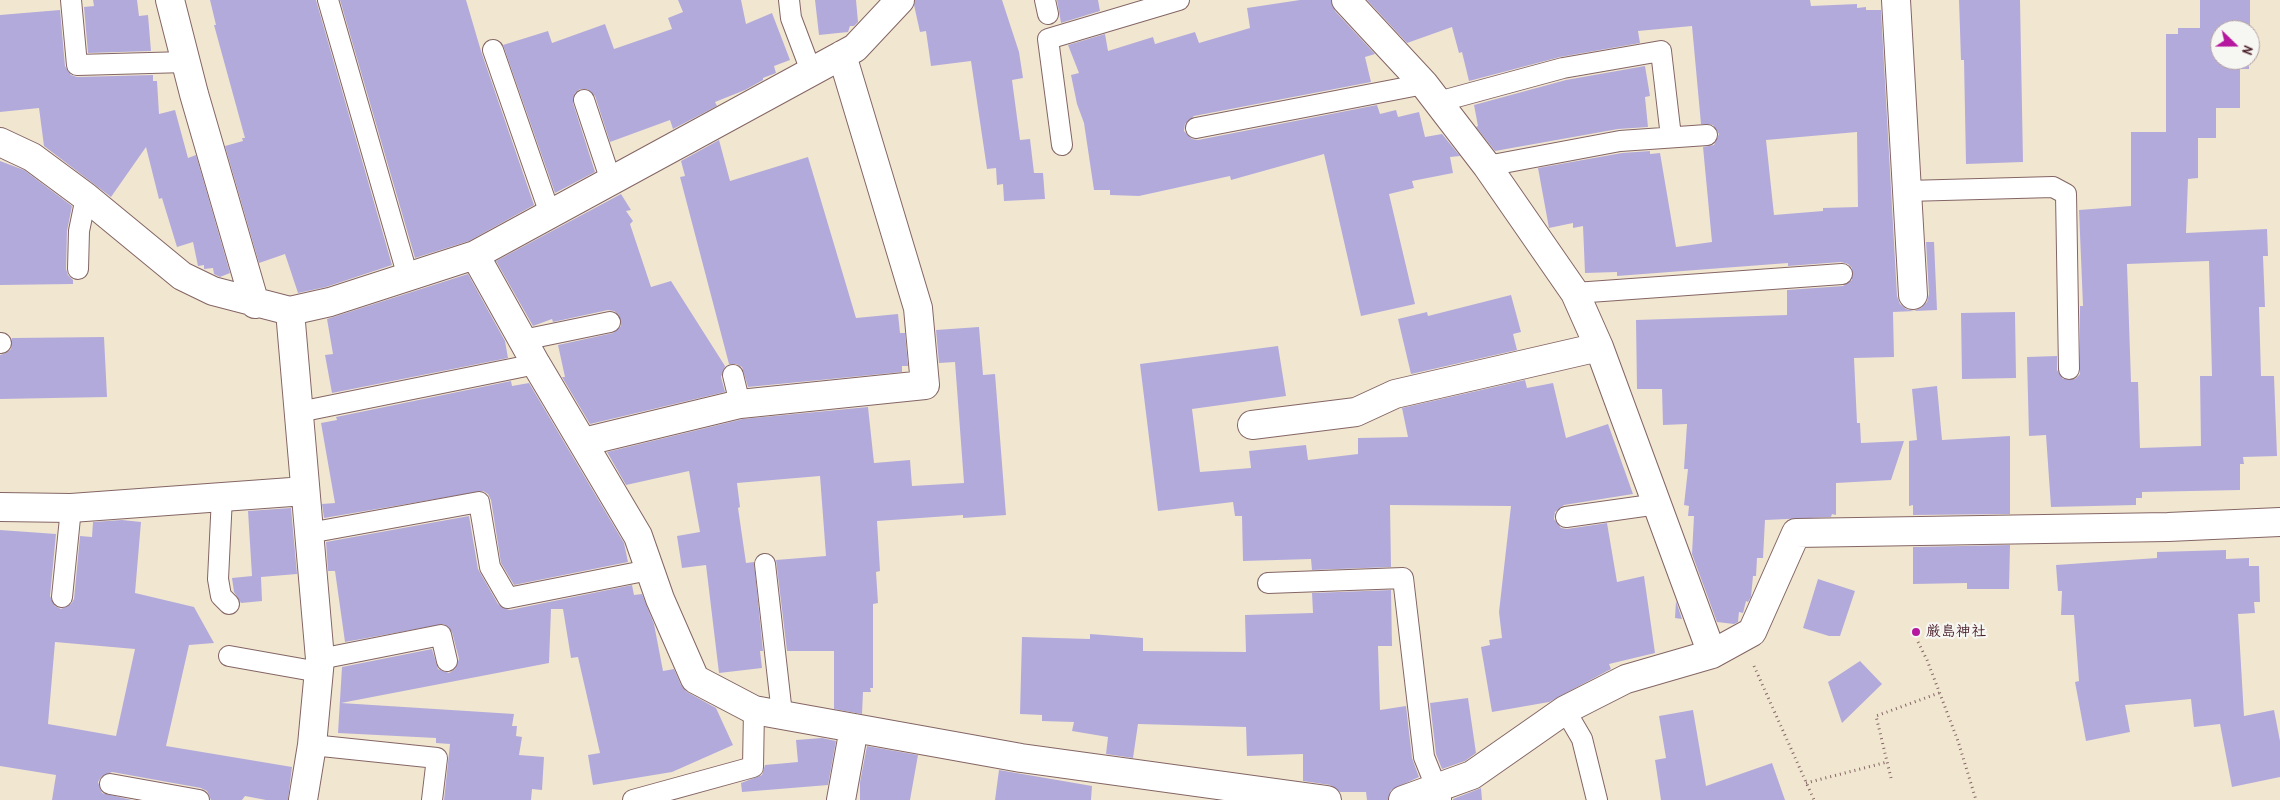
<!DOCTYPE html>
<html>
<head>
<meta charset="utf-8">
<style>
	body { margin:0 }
	#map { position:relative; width:2280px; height:800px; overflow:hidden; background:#f1e7d0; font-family:"Patrick Hand",sans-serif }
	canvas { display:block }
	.north { position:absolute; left:2210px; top:20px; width:50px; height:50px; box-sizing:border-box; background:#f6f6f2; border:1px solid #b1a0a2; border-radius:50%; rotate:112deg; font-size:14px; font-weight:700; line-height:20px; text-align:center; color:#4a1f2b }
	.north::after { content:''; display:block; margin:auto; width:18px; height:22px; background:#b5179e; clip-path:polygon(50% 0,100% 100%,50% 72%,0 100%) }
</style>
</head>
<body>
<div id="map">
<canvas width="2280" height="800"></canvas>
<div class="north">N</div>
</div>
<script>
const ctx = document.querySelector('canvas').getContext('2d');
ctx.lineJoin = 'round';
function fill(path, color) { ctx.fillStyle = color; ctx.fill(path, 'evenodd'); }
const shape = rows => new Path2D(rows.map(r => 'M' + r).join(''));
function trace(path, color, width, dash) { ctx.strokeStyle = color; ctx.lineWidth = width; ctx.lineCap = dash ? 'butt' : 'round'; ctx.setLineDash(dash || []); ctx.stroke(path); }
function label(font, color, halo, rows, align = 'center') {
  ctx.font = font + ' "Patrick Hand","Klee One",sans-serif'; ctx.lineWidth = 4.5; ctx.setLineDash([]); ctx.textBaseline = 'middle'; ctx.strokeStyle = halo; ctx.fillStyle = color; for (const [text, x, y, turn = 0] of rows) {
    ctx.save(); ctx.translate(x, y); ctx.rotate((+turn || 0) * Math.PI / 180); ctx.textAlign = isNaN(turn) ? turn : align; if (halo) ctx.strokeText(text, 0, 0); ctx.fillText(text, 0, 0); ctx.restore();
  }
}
const building = shape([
	[93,0,137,0,139,16,148,15,151,51,88,53,84,7,94,6],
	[210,0,316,0,392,265,326,287,298,293,285,254,259,263,225,146,243,141,242,138,245,138,214,25,216,25],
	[340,0,466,0,481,51,534,205,469,241,415,258],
	[678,0,741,0,746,24,772,13,790,60,774,66,776,73,763,78,763,80,745,90,715,102,717,106,673,129,670,120,610,142,595,96,587,89,580,89,575,93,573,103,595,172,555,193,503,45,548,31,552,43,605,24,614,49,672,29,668,18,683,12],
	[815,0,856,0,858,22,854,26,850,26,848,32,819,35],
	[915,0,1002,0,1019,52,1023,78,1012,80,1020,140,1030,139,1034,173,1043,173,1045,199,1004,201,1003,184,997,185,996,168,987,169,971,61,931,66,926,31,920,32,914,5],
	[1057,0,1098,0,1100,11,1061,23],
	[1300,0,1331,0,1335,11,1375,54,1365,57,1371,82,1194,116,1185,124,1184,131,1192,139,1198,140,1377,105,1380,114,1396,110,1398,117,1419,112,1425,137,1442,134,1460,156,1450,157,1453,173,1412,181,1414,188,1389,194,1415,304,1361,316,1324,154,1231,180,1230,176,1139,196,1110,195,1110,190,1094,190,1084,123,1077,104,1071,75,1079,73,1068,45,1105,34,1108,51,1153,37,1155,44,1195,32,1199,43,1250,28,1247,8],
	[1367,0,1810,0,1811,6,1857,4,1857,8,1866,7,1866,10,1881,10,1897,296,1900,304,1906,309,1914,311,1921,308,1927,302,1929,294,1926,242,1934,242,1937,310,1893,312,1894,357,1854,358,1857,423,1860,423,1861,443,1904,441,1891,480,1836,483,1836,515,1832,514,1831,517,1765,520,1763,558,1757,558,1756,576,1753,576,1751,597,1748,602,1746,601,1743,613,1739,612,1738,622,1734,624,1717,622,1692,554,1694,516,1688,516,1689,506,1684,505,1688,469,1684,469,1687,424,1663,425,1662,389,1637,389,1636,320,1787,315,1787,290,1843,286,1852,280,1852,268,1848,264,1841,262,1788,266,1788,263,1617,276,1617,272,1585,273,1583,226,1573,228,1573,223,1549,228,1538,168,1622,153,1650,151,1650,154,1660,153,1676,247,1712,242,1703,147,1714,145,1719,134,1713,125,1701,124,1692,26,1638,31,1640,43,1560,57,1469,81,1462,52,1459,53,1452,27,1407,43],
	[1857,132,1858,207,1823,208,1823,211,1774,215,1766,140],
	[1959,0,2020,0,2023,162,1966,164,1964,60,1961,60],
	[2200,0,2250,0,2250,30,2220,30,2220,60,2249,60,2249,69,2240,69,2240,108,2216,108,2216,138,2198,138,2198,178,2188,179,2186,233,2267,229,2268,256,2263,256,2265,307,2259,307,2261,376,2274,376,2277,456,2243,457,2244,464,2240,464,2240,490,2142,492,2142,498,2136,498,2136,505,2051,507,2046,435,2029,436,2027,357,2057,356,2057,370,2063,379,2075,379,2080,374,2080,306,2083,306,2079,210,2131,206,2131,132,2166,132,2166,34,2178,34,2178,28,2200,28],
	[2209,261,2212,376,2200,376,2201,446,2140,448,2138,382,2131,382,2127,264],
	[60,10,65,66,71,75,77,77,153,75,153,81,157,81,159,114,175,110,188,158,196,155,230,273,220,277,214,274,213,268,204,269,204,265,198,266,193,242,177,247,162,198,159,199,146,147,111,197,44,146,39,108,0,112,0,15],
	[1645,66,1650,96,1645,97,1648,127,1618,129,1495,151,1476,127,1478,126,1474,105,1566,80],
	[719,140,730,181,808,157,856,318,898,314,900,333,905,333,908,366,902,366,902,372,748,387,742,367,736,364,729,364,680,177,685,176,681,161],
	[0,161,24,170,72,206,67,231,66,269,68,275,73,280,73,284,0,285],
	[621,194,631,210,626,211,633,221,630,224,651,287,671,281,725,366,721,377,725,392,590,424,562,377,565,377,558,345,613,333,621,326,619,315,614,311,608,310,553,322,552,319,533,326,496,261],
	[468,274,505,341,508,358,332,393,325,355,333,354,327,319],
	[1511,295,1521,332,1513,334,1517,350,1411,374,1398,319,1427,312,1428,316],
	[2015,312,2016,378,1962,379,1961,313],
	[979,327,983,375,995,374,1006,515,963,518,963,515,877,521,880,571,876,572,878,603,873,604,873,688,870,688,871,692,863,692,862,714,834,709,834,651,787,651,776,560,826,556,820,476,737,483,740,507,738,508,746,563,754,562,763,651,760,651,762,668,719,673,706,565,682,568,677,536,700,532,689,471,626,485,607,452,743,419,868,407,874,463,910,460,912,486,964,483,955,362,939,363,936,330],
	[104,337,107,397,0,399,0,355,6,353,11,349,12,338],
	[1278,346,1286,396,1192,409,1200,472,1251,468,1249,451,1306,445,1308,460,1358,454,1358,438,1408,437,1402,408,1525,380,1527,388,1553,383,1566,438,1608,424,1633,494,1564,505,1555,512,1554,519,1561,528,1567,529,1607,523,1617,582,1644,576,1655,653,1609,664,1611,669,1549,702,1492,712,1481,647,1490,645,1489,640,1502,638,1499,612,1511,506,1390,505,1391,567,1312,570,1311,559,1243,561,1242,516,1235,516,1233,502,1158,511,1140,364],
	[511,381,512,386,529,383,624,543,628,562,514,585,501,563,491,500,488,494,483,491,324,518,322,504,335,503,321,423,337,420,336,417],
	[1937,386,1942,440,2010,436,2010,514,1913,515,1913,505,1909,506,1909,441,1917,440,1912,389],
	[291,508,297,574,261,577,262,601,241,603,234,592,232,578,252,576,248,511],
	[469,516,478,569,498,604,503,608,510,610,632,585,634,595,642,594,654,624,663,671,674,669,681,685,687,692,716,708,733,745,672,772,593,785,588,755,600,753,578,657,571,658,563,609,551,609,549,663,341,703,514,714,512,726,517,726,516,736,522,737,519,755,544,757,542,790,532,789,531,800,444,800,450,744,436,743,436,738,338,733,342,667,432,649,438,669,449,673,455,669,459,659,452,632,444,624,345,642,335,571,328,571,326,542],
	[122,520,141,522,135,593,194,607,214,643,189,645,166,746,292,767,288,800,266,800,245,796,242,800,211,800,207,791,201,788,112,772,101,777,98,782,102,793,132,800,52,800,56,775,0,766,0,530,56,534,50,596,55,606,61,609,71,604,74,599,80,536,92,537,93,522],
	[55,642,135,649,116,736,48,724],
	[2010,545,2009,589,1967,589,1967,583,1913,584,1913,547],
	[2226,550,2226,559,2249,558,2249,566,2259,566,2260,602,2254,602,2255,613,2238,614,2244,716,2274,710,2280,741,2280,777,2232,787,2220,724,2194,727,2191,699,2125,705,2130,732,2086,741,2075,682,2079,681,2074,615,2061,615,2062,591,2058,591,2056,565,2157,558,2157,552],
	[1818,579,1855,591,1840,636,1829,636,1803,628],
	[1391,590,1392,646,1378,646,1380,710,1406,706,1412,758,1419,777,1391,790,1388,800,1367,800,1366,792,1340,792,1330,785,1303,781,1303,754,1247,756,1246,727,1138,724,1133,758,1106,754,1108,737,1072,731,1074,722,1042,721,1042,715,1020,714,1022,637,1090,639,1090,634,1143,638,1143,651,1246,652,1245,615,1313,613,1312,593],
	[1676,601,1682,619,1675,618],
	[1860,661,1882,684,1842,723,1828,682],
	[1468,698,1476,753,1465,761,1442,769,1436,754,1430,703],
	[1693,710,1706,786,1772,763,1785,800,1661,800,1655,760,1666,758,1659,716],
	[822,738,836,741,828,785,742,792,741,783,762,775,765,765,798,762,796,740],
	[867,746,918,755,910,800,860,800,860,782],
	[999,770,1092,786,1091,800,995,800],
	[1481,788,1482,800,1453,800,1453,799]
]);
const path = shape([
	[1918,642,1927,660,1958,741,1976,800],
	[1754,666,1814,800],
	[1891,778,1876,716,1939,693],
	[1806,783,1887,762]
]);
const lane = shape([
	[71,0,77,65,186,62],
	[328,0,408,277],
	[789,0,791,18,811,71],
	[1045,0,1048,14],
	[493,50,550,214],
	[584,100,611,181],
	[1438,102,1563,68,1661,51,1671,137],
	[1196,128,1424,84],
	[1062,145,1048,39,1179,0],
	[1487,166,1620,141,1707,135],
	[1907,191,2053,187,2066,194,2069,369],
	[78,269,79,231,86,197],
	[1575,293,1842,274],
	[523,340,610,322],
	[0,343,1,343],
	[733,375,740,404],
	[299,412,536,364],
	[222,497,218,579,221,596,229,604],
	[1566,517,1658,504],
	[309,533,479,502,490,567,508,598,649,570],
	[765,564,782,714],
	[1268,583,1403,578,1424,757,1441,799],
	[62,597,71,508],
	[229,656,319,672],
	[320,659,441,635,447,661],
	[1565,710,1582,739,1597,800],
	[312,745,437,758,432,800],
	[110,784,199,800],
	[633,800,753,767,754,710]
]);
const street = shape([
	[170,0,194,94,255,304],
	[1346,0,1424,84,1487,166,1575,293,1599,347,1712,654],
	[1896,0,1913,295],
	[0,142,32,157,86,197,182,276,213,291,290,311,330,302,475,255,855,48,900,0],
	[475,255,536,364,638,536,660,599,695,679,754,710,1021,758,1327,800],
	[290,311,320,659,312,745,303,800],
	[1252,425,1356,412,1395,394,1599,347],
	[583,442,740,404,925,385,918,308,842,55],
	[0,507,71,508,305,491],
	[841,800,854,728],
	[1403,800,1472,775,1565,710,1626,679,1712,654,1752,632,1796,533,2168,527,2280,522]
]);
const markers = [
	[1916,632,5,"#b5179e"]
];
const poiNames = [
	["厳島神社",1926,632]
];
fill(building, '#b3aadc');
trace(lane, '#846565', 22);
trace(street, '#846565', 30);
trace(path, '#846565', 3, [1, 4]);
trace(lane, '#fff', 20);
trace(street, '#fff', 28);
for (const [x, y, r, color] of markers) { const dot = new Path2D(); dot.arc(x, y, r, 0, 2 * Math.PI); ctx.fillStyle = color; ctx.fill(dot); trace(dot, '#f6f6f2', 2); }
label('bold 15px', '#4a1f2b', '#f6f6f2', poiNames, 'left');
</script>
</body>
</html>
